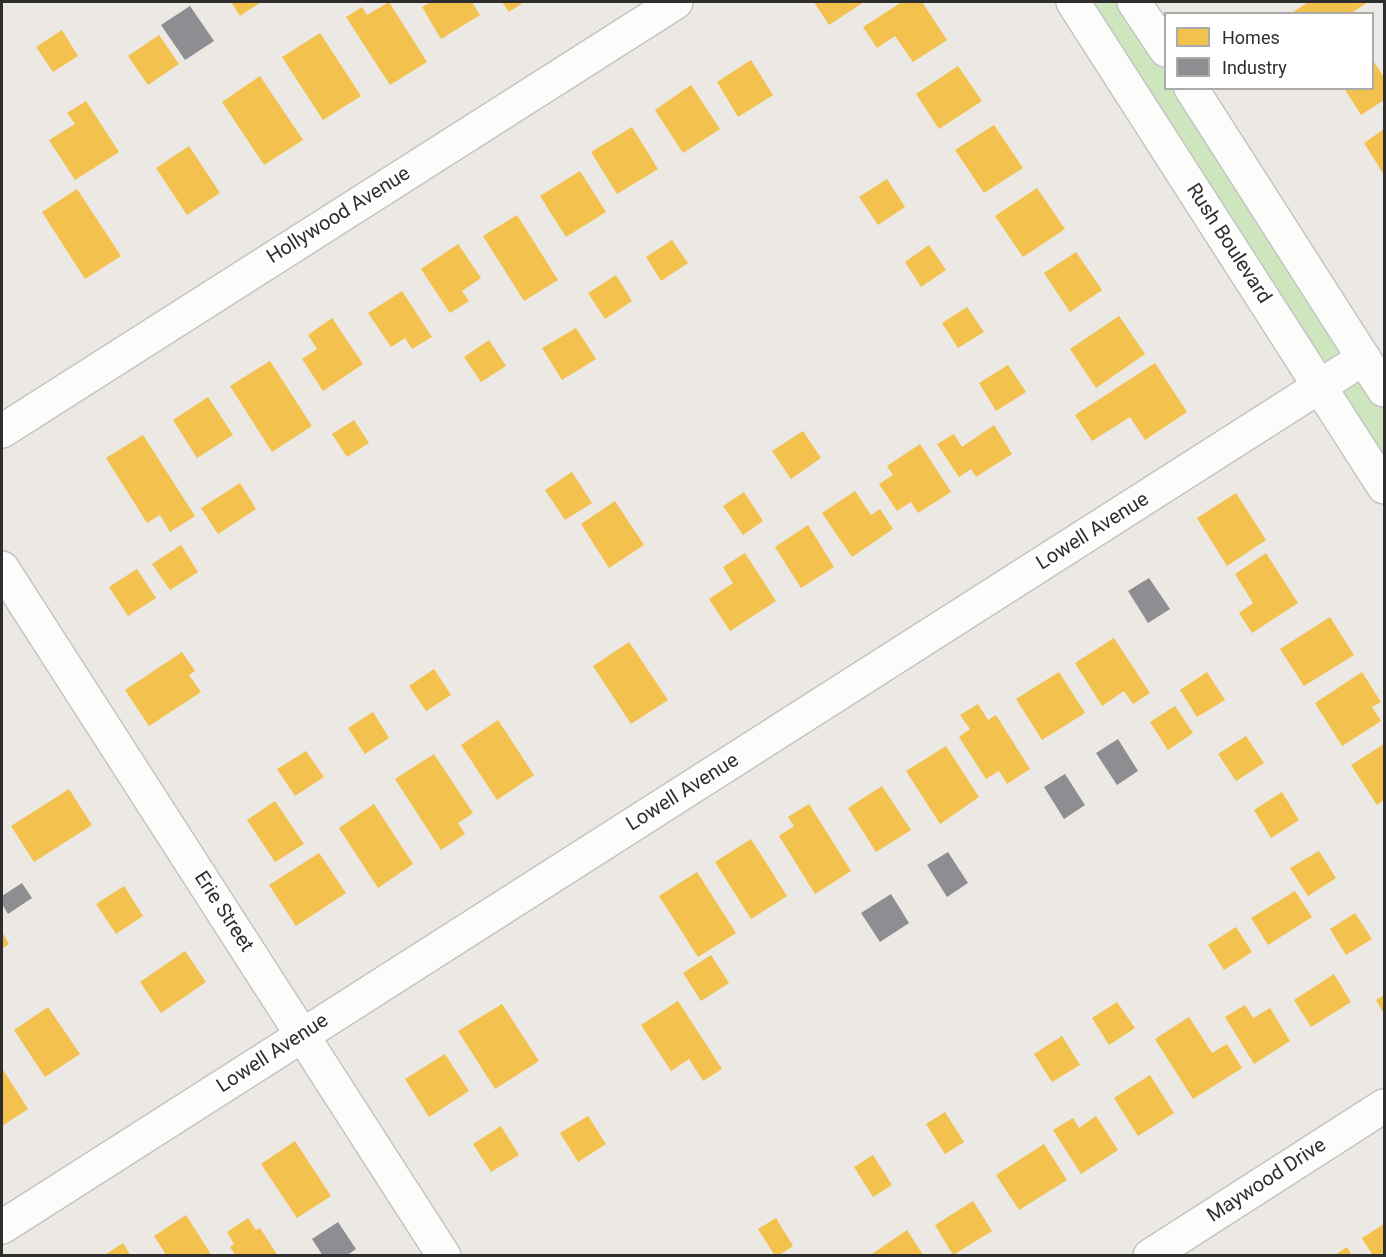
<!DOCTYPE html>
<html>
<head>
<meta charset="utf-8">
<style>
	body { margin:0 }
	#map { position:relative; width:1386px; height:1257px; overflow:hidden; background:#ece8e4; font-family:Roboto,sans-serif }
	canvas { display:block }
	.frame { position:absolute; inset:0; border:3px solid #2e2e2e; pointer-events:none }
	.legend { position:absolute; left:1164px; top:12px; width:210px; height:78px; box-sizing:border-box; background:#fff; border:2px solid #ababab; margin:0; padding:8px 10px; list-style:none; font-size:18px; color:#2e2e2e }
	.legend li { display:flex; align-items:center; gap:12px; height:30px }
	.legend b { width:30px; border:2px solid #ababab }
</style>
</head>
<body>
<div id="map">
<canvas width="1386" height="1257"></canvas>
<div class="frame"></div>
<ul class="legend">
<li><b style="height:16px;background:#f2c14e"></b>Homes</li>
<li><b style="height:16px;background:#8d8d92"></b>Industry</li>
</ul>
</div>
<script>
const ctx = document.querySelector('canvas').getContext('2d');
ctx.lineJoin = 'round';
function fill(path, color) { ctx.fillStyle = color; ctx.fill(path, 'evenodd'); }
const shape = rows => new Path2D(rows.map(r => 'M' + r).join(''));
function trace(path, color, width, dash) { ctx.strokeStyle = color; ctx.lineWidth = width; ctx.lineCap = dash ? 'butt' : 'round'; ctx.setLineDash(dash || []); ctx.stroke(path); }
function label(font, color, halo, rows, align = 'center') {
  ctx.font = font + ' Roboto,sans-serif'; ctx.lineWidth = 6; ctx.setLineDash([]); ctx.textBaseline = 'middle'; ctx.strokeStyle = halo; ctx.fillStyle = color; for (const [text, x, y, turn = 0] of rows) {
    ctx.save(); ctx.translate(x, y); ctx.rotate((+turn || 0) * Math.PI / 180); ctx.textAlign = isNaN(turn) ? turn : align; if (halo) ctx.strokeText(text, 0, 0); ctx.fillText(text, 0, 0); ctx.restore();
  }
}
const green = shape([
	[1073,2,1134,2,1165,50,1166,88,1191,89,1384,390,1384,487]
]);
const homes = shape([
	[231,2,261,2,240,16],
	[389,2,427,62,390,85,346,17,362,7,367,15],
	[431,2,472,2,480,15,441,39,422,7],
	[502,2,524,2,509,12],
	[814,2,864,2,829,25],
	[902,2,922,2,947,40,913,62,895,36,877,48,863,27],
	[1308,2,1368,2,1350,14,1290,14],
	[62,30,78,56,53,72,36,47],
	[320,33,361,96,323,120,282,57],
	[159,35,179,64,148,85,128,56],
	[1372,59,1384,77,1384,100,1361,115,1344,88,1372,88],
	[751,60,773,95,738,117,717,82],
	[958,66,982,101,939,129,916,94],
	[260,76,303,140,264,165,222,102],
	[691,85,720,129,683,153,655,110],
	[86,101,119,152,75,180,49,140,75,124,67,113],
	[994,125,1023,168,984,193,955,150],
	[632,127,658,169,617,194,591,152],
	[1384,129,1384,175,1364,143],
	[189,146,220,193,187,215,156,168],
	[580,171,606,212,566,237,540,196],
	[887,179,905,207,878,225,859,197],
	[1037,188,1065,229,1023,257,995,216],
	[77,189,121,256,85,279,42,212],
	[517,215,558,280,524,301,483,236],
	[672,240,688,263,661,281,646,257],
	[458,244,481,278,462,291,469,301,450,313,421,269],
	[929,245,946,270,921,287,905,262],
	[1076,252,1102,290,1070,312,1044,273],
	[616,275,632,301,605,319,588,293],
	[402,291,432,337,412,349,405,338,391,347,368,313],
	[967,307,984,332,958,348,942,323],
	[1119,316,1145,354,1096,388,1070,349],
	[332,318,363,364,323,391,302,359,317,349,308,335],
	[576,328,596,359,562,380,542,348],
	[489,340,506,366,481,382,464,357],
	[270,361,312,426,272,452,230,386],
	[1155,363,1187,412,1145,440,1130,417,1092,441,1075,415],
	[1008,365,1026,392,996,411,979,383],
	[208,397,233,435,197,458,173,420],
	[354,420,369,443,347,457,332,434],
	[994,425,1012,454,976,477,971,469,959,477,937,444,954,434,962,447],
	[803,431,821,458,791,479,772,451],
	[143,435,195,516,170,532,160,515,147,523,106,458],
	[920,444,951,492,918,513,911,502,897,511,879,484,893,475,887,466],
	[572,472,592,503,565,520,545,490],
	[240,483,256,509,218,534,201,508],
	[855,491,871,515,880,509,893,529,852,557,822,513],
	[744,492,763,521,743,535,723,506],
	[1236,493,1266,540,1227,566,1197,518],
	[615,501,644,545,609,568,581,524],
	[808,525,834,567,801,588,775,547],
	[181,545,198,572,170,590,152,564],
	[745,553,776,601,730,631,709,599,733,583,723,567],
	[1266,553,1298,603,1252,633,1239,613,1253,603,1235,574],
	[137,569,156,598,128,616,109,587],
	[1330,617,1354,655,1304,686,1280,649],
	[1114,638,1150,693,1133,704,1124,691,1102,706,1075,663],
	[629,642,668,700,631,724,593,666],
	[182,652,195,671,189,675,201,692,149,726,125,690],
	[434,669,451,695,426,711,409,686],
	[1059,672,1085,713,1042,740,1016,699],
	[1207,672,1225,700,1197,717,1180,690],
	[1362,672,1381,702,1372,707,1381,721,1342,746,1315,703],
	[978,704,988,720,996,715,1030,769,1007,784,999,771,986,779,959,737,970,729,960,715],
	[1175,706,1193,733,1168,750,1150,722],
	[373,712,389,738,365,754,348,728],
	[498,720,534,775,497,800,461,745],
	[1246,736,1264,763,1236,781,1218,754],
	[1384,744,1384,800,1377,805,1351,765],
	[946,746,979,797,940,824,906,771],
	[306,751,324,777,295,796,277,769],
	[434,754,473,813,458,823,465,834,441,850,395,779],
	[882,786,911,830,876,852,848,808],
	[69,789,92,825,34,862,11,826],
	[1282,792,1299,820,1271,838,1254,810],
	[275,801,304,844,275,862,247,820],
	[374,804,413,864,378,888,339,828],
	[809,804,851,871,815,894,779,836,794,826,788,817],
	[751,839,787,896,751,919,715,862],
	[1319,851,1336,878,1308,896,1290,868],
	[319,853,346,893,296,926,269,885],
	[697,872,736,933,698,957,659,896],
	[124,886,143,916,116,934,96,904],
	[1295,891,1312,917,1268,945,1251,918],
	[1355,913,1372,939,1346,955,1330,929],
	[1236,927,1252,952,1224,970,1208,945],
	[2,932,9,944,2,949],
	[185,951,206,982,161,1013,140,982],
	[711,955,729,983,701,1001,683,973],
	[1334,974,1351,1002,1311,1027,1294,1000],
	[1384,995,1384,1014,1376,1000],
	[678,1001,722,1069,703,1081,689,1059,671,1071,641,1025],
	[1117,1002,1135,1028,1109,1045,1092,1018],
	[502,1004,539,1061,495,1089,458,1031],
	[1245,1005,1253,1018,1270,1008,1290,1041,1254,1064,1225,1017],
	[48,1007,80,1054,45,1077,14,1030],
	[1189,1017,1212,1053,1227,1044,1242,1068,1193,1099,1155,1039],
	[1062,1036,1080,1065,1052,1082,1034,1054],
	[445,1054,469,1091,429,1117,405,1079],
	[2,1068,28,1109,2,1126],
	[1150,1075,1174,1113,1138,1136,1114,1098],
	[945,1112,964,1142,945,1154,926,1124],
	[588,1116,606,1144,578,1162,560,1133],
	[1096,1116,1118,1150,1081,1174,1053,1130,1073,1118,1079,1128],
	[501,1126,519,1155,491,1172,473,1144],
	[295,1141,331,1196,297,1218,261,1164],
	[1044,1144,1067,1180,1019,1210,996,1175],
	[873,1155,892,1185,873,1197,854,1167],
	[973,1201,992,1231,953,1255,935,1225],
	[186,1215,212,1256,167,1256,154,1236],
	[248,1218,256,1230,260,1228,278,1256,236,1256,230,1247,234,1244,227,1232],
	[776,1218,793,1246,778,1256,775,1256,758,1229],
	[1384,1224,1384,1256,1373,1256,1362,1238],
	[907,1230,924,1256,869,1256],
	[123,1243,131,1256,103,1256],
	[1347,1247,1352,1256,1333,1256]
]);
const industry = shape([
	[190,6,214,41,185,60,161,25],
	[1149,578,1170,609,1148,623,1128,591],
	[1118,739,1138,771,1117,785,1096,753],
	[1065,774,1085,805,1064,819,1044,787],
	[948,852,968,883,947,897,927,865],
	[22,883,32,898,8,914,2,904,2,896],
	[891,894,909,923,880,942,861,913],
	[338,1222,356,1249,346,1256,323,1256,312,1239]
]);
const minor = shape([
	[1073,2,1384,487],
	[1134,2,1166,50],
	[1191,88,1384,390],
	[2,431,676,2],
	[2,568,444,1256],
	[2,1227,1364,358],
	[1150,1256,1384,1106]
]);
const streetNames = [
	["Hollywood Avenue",339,216,-32],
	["Rush Boulevard",1228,244,57],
	["Lowell Avenue",1093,532,-32],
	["Lowell Avenue",683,793,-32],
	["Erie Street",223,912,57],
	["Lowell Avenue",273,1054,-33],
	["Maywood Drive",1267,1181,-33]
];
fill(green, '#cee6be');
fill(homes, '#f2c14e');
fill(industry, '#8d8d92');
trace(minor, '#c5c4c5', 36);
trace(minor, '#fcfcfb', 33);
label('20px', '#2e2e2e', '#fff', streetNames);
</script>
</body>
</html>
